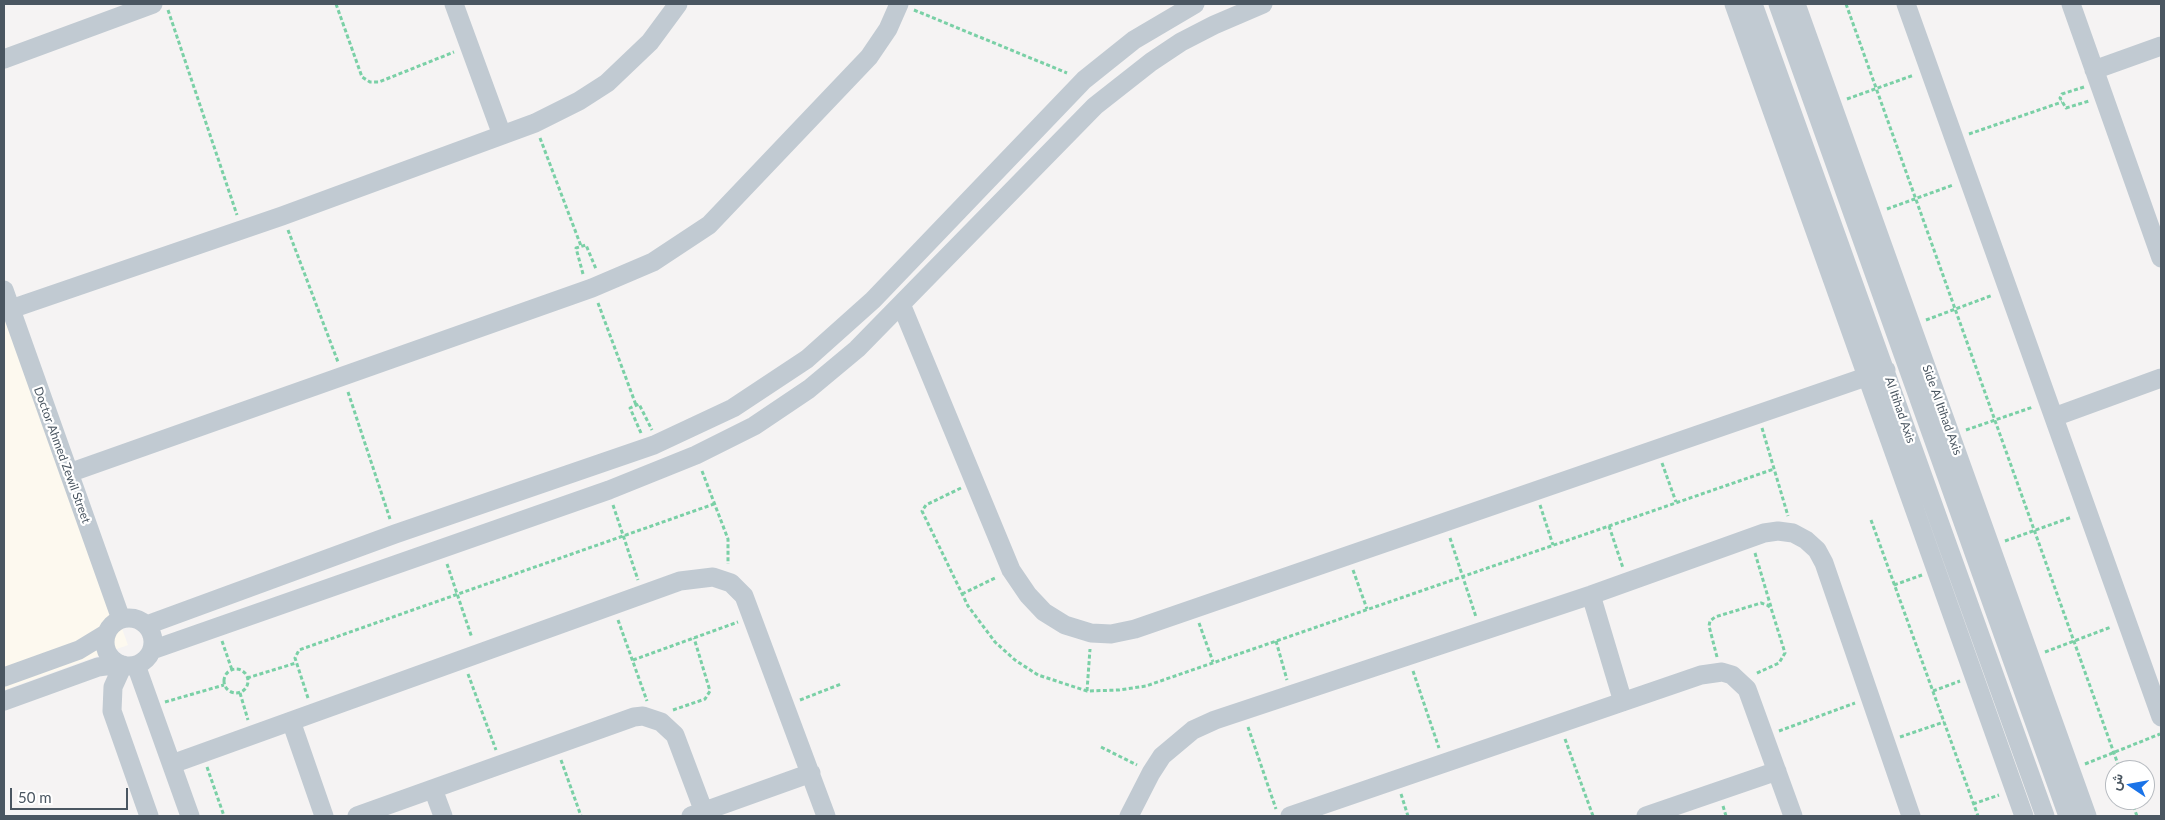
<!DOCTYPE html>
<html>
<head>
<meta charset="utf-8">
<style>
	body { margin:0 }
	#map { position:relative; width:2165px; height:820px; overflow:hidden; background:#f5f3f3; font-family:Lato,Vazirmatn,sans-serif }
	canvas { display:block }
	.frame { position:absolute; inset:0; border:5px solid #4a5661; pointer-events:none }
	.north { position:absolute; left:2105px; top:760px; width:50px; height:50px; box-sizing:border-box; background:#fff; border:1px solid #b7bbc0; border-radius:50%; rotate:282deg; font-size:14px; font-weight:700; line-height:20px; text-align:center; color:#4a5661 }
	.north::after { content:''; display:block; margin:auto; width:18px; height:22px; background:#1a73e8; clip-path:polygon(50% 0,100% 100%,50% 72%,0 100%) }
	.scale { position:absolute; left:10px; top:788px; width:118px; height:22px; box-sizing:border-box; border:2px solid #4a5661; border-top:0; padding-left:6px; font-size:15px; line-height:18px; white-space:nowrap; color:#4a5661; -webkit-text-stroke:4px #fff; paint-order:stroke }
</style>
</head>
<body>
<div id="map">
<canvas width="2165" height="820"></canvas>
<div class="frame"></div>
<div class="north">ش</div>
<div class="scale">50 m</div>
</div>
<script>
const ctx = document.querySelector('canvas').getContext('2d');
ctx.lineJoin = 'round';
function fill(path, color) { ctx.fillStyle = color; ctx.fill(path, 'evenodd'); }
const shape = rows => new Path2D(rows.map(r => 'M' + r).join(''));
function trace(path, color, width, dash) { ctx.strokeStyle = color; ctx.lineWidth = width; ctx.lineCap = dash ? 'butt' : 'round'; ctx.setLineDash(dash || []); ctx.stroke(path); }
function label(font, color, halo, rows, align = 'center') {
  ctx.font = font + ' Lato,sans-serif'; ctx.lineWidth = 4.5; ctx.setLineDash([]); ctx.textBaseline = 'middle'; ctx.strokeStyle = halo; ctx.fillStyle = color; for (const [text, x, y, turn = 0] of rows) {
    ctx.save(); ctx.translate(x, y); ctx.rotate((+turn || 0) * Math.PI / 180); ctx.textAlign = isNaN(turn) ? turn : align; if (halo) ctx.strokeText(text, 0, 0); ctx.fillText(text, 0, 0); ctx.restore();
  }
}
const commercial = shape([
	[4,307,128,645,4,690]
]);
const path = shape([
	[336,4,362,77,370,82,379,82,454,52],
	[1846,4,2120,770],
	[168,10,237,215],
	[914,10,1067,73],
	[2084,87,2062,94,2060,98,2066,108,2089,101],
	[1847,99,1914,75],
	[1969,134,2062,102],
	[540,138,581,246],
	[1887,209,1953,185],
	[288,230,338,362],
	[583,274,576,248,586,245,596,269],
	[598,303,636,405],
	[1926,320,1993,295],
	[348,392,390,519],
	[1762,428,1788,516],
	[1966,430,2033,407],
	[641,433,630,408,639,404,652,430],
	[1662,463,1676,502],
	[702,471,728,539,728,564],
	[961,488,926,505,922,511,968,606,995,642,1015,660,1038,675,1087,691,1119,690,1146,686,1774,469],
	[613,505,638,580],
	[1540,505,1553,545],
	[1871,520,1978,816],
	[1609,526,1623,568],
	[1450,538,1476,617],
	[2005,541,2072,517],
	[1755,553,1771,607],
	[447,564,472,638],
	[1353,570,1367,609],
	[1894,585,1922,575],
	[962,594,997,577],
	[618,620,647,701],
	[1199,623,1213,662],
	[222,641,232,670],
	[1276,641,1287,680],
	[2045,652,2111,627],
	[1717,657,1709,626,1710,621,1715,617,1761,603,1767,605,1771,608,1785,653,1779,663,1755,674],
	[633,660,738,622],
	'224 681a12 12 0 1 1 24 0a12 12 0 1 1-24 0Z',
	[1413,671,1439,748],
	[468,674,496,750],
	[247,678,296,663],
	[1087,691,1090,649],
	[1933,691,1960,681],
	[240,693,248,720],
	[308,698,295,658,299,650,714,504],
	[800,700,841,684],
	[165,702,224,685],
	[673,710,705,699,710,691,694,638],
	[1248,727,1276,809],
	[1779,731,1855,703],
	[1900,737,1944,722],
	[1565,739,1593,816],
	[1101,747,1137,765],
	[561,760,581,816],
	[2085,764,2160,734],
	[207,767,224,816],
	[1401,794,1408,816],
	[2131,800,2137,816],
	[1973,804,1999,795],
	[1723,806,1726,816]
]);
const minor = shape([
	[454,4,502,135],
	[1734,4,2024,816],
	[1753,4,2045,816],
	[1778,4,2068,816],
	[1796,4,2087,816],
	[1906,4,2161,717],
	[2071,4,2161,258],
	[4,59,153,4],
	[2094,70,2161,46],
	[4,290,121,619],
	[901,304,1011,570,1028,595,1044,612,1065,625,1091,633,1111,634,1135,629,1886,370],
	[11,309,282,216,535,123,579,101,607,83,650,42,678,4],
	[2054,417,2161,378],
	[69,473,592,288,653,262,709,225,869,57,888,29,899,4],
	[1591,595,1623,702],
	'105 642a24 24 0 1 1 48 0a24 24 0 1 1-48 0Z',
	[147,625,395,534,654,445,733,408,807,359,873,300,1084,80,1134,40,1195,4],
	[152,650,609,490,696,455,754,426,809,389,857,349,1095,106,1151,62,1181,42,1214,25,1263,4],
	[123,665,113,687,112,711,149,816],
	[136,665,190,816],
	[4,677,79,650,107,633],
	[4,701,98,667,120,664],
	[291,721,324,816],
	[172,764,680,581,713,577,731,583,744,596,826,816],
	[433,789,443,816],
	[357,816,634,717,643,716,661,722,675,735,704,812],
	[691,816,811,773],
	[1129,816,1151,773,1162,756,1193,730,1215,720,1591,595,1764,533,1778,531,1793,533,1806,540,1817,550,1824,563,1911,816],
	[1290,816,1701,675,1722,672,1732,675,1747,689,1793,816],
	[1646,816,1777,771]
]);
const streetNames = [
	["Al Itihad Axis",1900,410,71],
	["Side Al Itihad Axis",1942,410,70],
	["Doctor Ahmed Zewil Street",62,455,70]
];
fill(commercial, '#fdf9ef');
trace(path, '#7ad0a6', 3, [4, 2.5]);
trace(minor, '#c1cad2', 19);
label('12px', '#4a5661', '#fff', streetNames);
</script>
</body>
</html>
